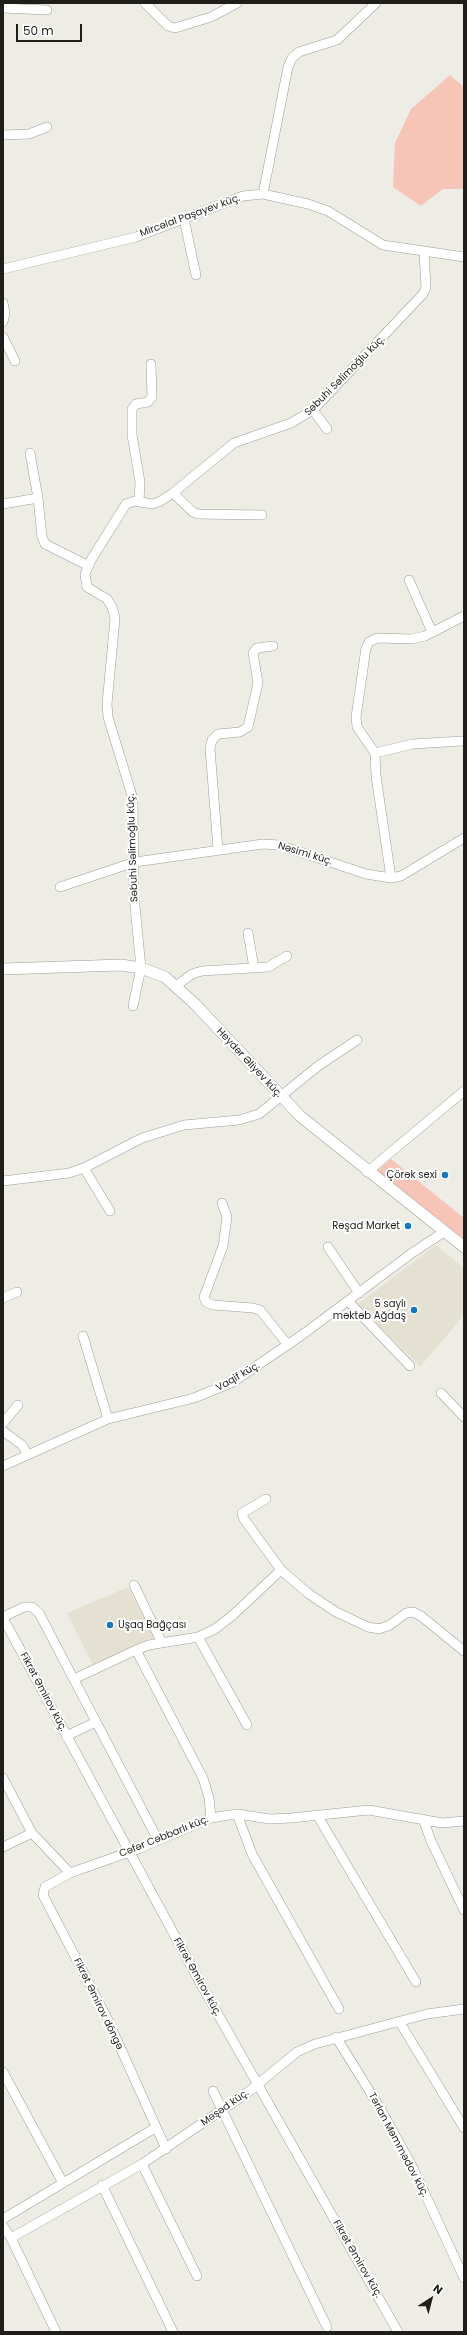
<!DOCTYPE html>
<html>
<head>
<meta charset="utf-8">
<style>
	body { margin:0 }
	#map { position:relative; width:467px; height:2335px; overflow:hidden; background:#eeede5; font-family:Poppins,sans-serif }
	canvas { display:block }
	.frame { position:absolute; inset:0; border:4px solid #1f1e1b; pointer-events:none }
	.north { position:absolute; left:411px; top:2279px; width:40px; height:40px; -webkit-text-stroke:3px #fff; paint-order:stroke; rotate:36deg; font-size:11px; font-weight:700; line-height:16px; text-align:center; color:#1f1e1b }
	.north::after { content:''; display:block; margin:auto; width:14px; height:18px; background:#1f1e1b; clip-path:polygon(50% 0,100% 100%,50% 72%,0 100%) }
	.scale { position:absolute; left:16px; top:24px; width:66px; height:18px; box-sizing:border-box; border:2px solid #1f1e1b; border-top:0; padding-left:5px; font-size:12px; line-height:14px; white-space:nowrap; color:#1f1e1b; -webkit-text-stroke:3px #fff; paint-order:stroke }
</style>
</head>
<body>
<div id="map">
<canvas width="467" height="2335"></canvas>
<div class="frame"></div>
<div class="north">N</div>
<div class="scale">50 m</div>
</div>
<script>
const ctx = document.querySelector('canvas').getContext('2d');
ctx.lineJoin = 'round';
function fill(path, color) { ctx.fillStyle = color; ctx.fill(path, 'evenodd'); }
const shape = rows => new Path2D(rows.map(r => 'M' + r).join(''));
function trace(path, color, width, dash) { ctx.strokeStyle = color; ctx.lineWidth = width; ctx.lineCap = dash ? 'butt' : 'round'; ctx.setLineDash(dash || []); ctx.stroke(path); }
function label(font, color, halo, rows, align = 'center') {
  ctx.font = font + ' Poppins,sans-serif'; ctx.lineWidth = 4; ctx.setLineDash([]); ctx.textBaseline = 'middle'; ctx.strokeStyle = halo; ctx.fillStyle = color; for (const [text, x, y, turn = 0] of rows) {
    ctx.save(); ctx.translate(x, y); ctx.rotate((+turn || 0) * Math.PI / 180); ctx.textAlign = isNaN(turn) ? turn : align; if (halo) ctx.strokeText(text, 0, 0); ctx.fillText(text, 0, 0); ctx.restore();
  }
}
const built = shape([
	[436,1245,464,1268,464,1315,420,1367,358,1304],
	[128,1587,154,1637,93,1665,67,1613]
]);
const green = shape([
	[450,75,464,87,464,189,443,189,421,206,393,187,395,143,411,109],
	[391,1159,464,1218,464,1241,376,1172]
]);
const minor = shape([
	[145,3,168,26,175,28,211,17,237,3],
	[3,8,47,10],
	[3,135,29,134,47,127],
	[263,194,288,67,292,58,299,52,337,40,376,3],
	[184,219,196,275],
	[3,269,136,237,227,202,243,196,263,194,308,204,328,211,383,245,464,257],
	[3,303,5,313,3,322],
	[3,337,15,361],
	[313,410,327,429],
	[30,453,38,498],
	[173,493,193,512,198,514,262,515],
	[139,502,140,482,132,435,132,409,136,404,148,402,152,397,151,364],
	[3,504,38,498,42,537,45,544,89,566],
	[409,580,432,632],
	[375,753,413,744,462,741],
	[218,849,210,749,212,740,218,734,240,732,248,727,258,683,253,653,257,648,273,646],
	[391,878,376,776,375,753,357,727,356,717,366,648,369,642,377,638,412,639,425,636,464,616],
	[60,887,135,862,263,844,279,845,366,874,391,878,401,876,464,838],
	[248,933,254,968],
	[176,986,192,974,202,971,268,967,287,956],
	[133,1006,141,968,134,896,133,799,108,717,107,704,115,618,112,607,107,599,87,587,85,574,91,560,126,504,135,501,152,504,159,502,173,493,234,443,291,423,313,410,423,294,426,288,424,252],
	[84,1168,110,1211],
	[367,1172,464,1091],
	[3,1181,69,1173,84,1168,142,1138,168,1130,184,1125,239,1120,259,1114,318,1066,357,1040],
	[222,1203,227,1217,223,1246,204,1297,206,1302,213,1305,253,1308,260,1310,288,1345],
	[328,1247,359,1293],
	[3,1298,17,1292],
	[348,1301,410,1366],
	[83,1336,108,1419],
	[441,1393,464,1417],
	[3,1423,18,1405],
	[3,1431,22,1445,28,1455],
	[3,1466,108,1419,194,1398,233,1382,302,1335,412,1253,444,1232],
	[266,1499,242,1513,244,1519,281,1570],
	[134,1585,162,1643],
	[3,1617,24,1607,32,1607,39,1613,158,1840],
	[3,1618,202,1986,398,2332],
	[198,1637,247,1725],
	[136,1650,203,1778,209,1798,211,1818],
	[74,1679,136,1650,149,1645,198,1637,215,1629,233,1615,281,1570,309,1594,336,1612,368,1627,379,1629,390,1625,406,1613,413,1612,421,1616,464,1651],
	[66,1736,96,1722],
	[3,1778,32,1833],
	[237,1814,252,1854,339,2009],
	[317,1815,416,1982],
	[423,1819,431,1841,464,1910],
	[3,1847,32,1833,70,1873,138,1849,211,1818,223,1816,237,1814,270,1819,291,1818,369,1810,442,1823,464,1821],
	[70,1873,45,1887,43,1895,107,2018,166,2149],
	[399,2021,464,2128],
	[336,2037,380,2108,413,2168,464,2278],
	[3,2072,63,2183],
	[213,2091,327,2327],
	[142,2164,197,2276],
	[102,2185,173,2332],
	[3,2219,155,2128],
	[3,2226,11,2238,142,2164,247,2093,297,2052,315,2044,427,2014,464,2009],
	[11,2238,56,2332]
]);
const major = shape([
	[3,969,121,965,141,968,165,977,195,1004,300,1116,464,1247]
]);
const markers = [
	[445,1175,4,"#1576c2"],
	[408,1226,4,"#1576c2"],
	[414,1310,4,"#1576c2"],
	[110,1625,4,"#1576c2"]
];
const streetNames = [
	["Mircəlal Paşayev küç.",190,216,-20],
	["Səbuhi Səlimoğlu küç.",345,376,-45],
	["Səbuhi Səlimoğlu küç.",133,848,-92],
	["Nəsimi küç.",305,854,17],
	["Heydər Əliyev küç.",249,1063,47],
	["Vaqif küç.",238,1377,-30],
	["Fikrət Əmirov küç.",43,1692,62],
	["Cəfər Cəbbarlı küç.",164,1837,-22],
	["Fikrət Əmirov küç.",197,1977,61],
	["Fikrət Əmirov döngə",98,2004,64],
	["Məşəd küç.",225,2108,-35],
	["Tərlan Məmmədov küç.",398,2145,62],
	["Fikrət Əmirov küç.",357,2259,60]
];
const poiNames = [
	["Çörək sexi",437,1175],
	["Rəşad Market",400,1226],
	["5 saylı",406,1304],
	["məktəb Ağdaş",406,1316],
	["Uşaq Bağçası",118,1625,"left"]
];
fill(built, '#e4e0d2');
fill(green, '#f6c5b8');
trace(minor, '#9e9d96', 10);
trace(major, '#9e9d96', 12);
trace(minor, '#fff', 9);
trace(major, '#fff', 11);
for (const [x, y, r, color] of markers) { const dot = new Path2D(); dot.arc(x, y, r, 0, 2 * Math.PI); ctx.fillStyle = color; ctx.fill(dot); trace(dot, '#fff', 1.5); }
label('10px', '#1f1e1b', '#fff', streetNames);
label('10px', '#1f1e1b', '#fff', poiNames, 'right');
</script>
</body>
</html>
